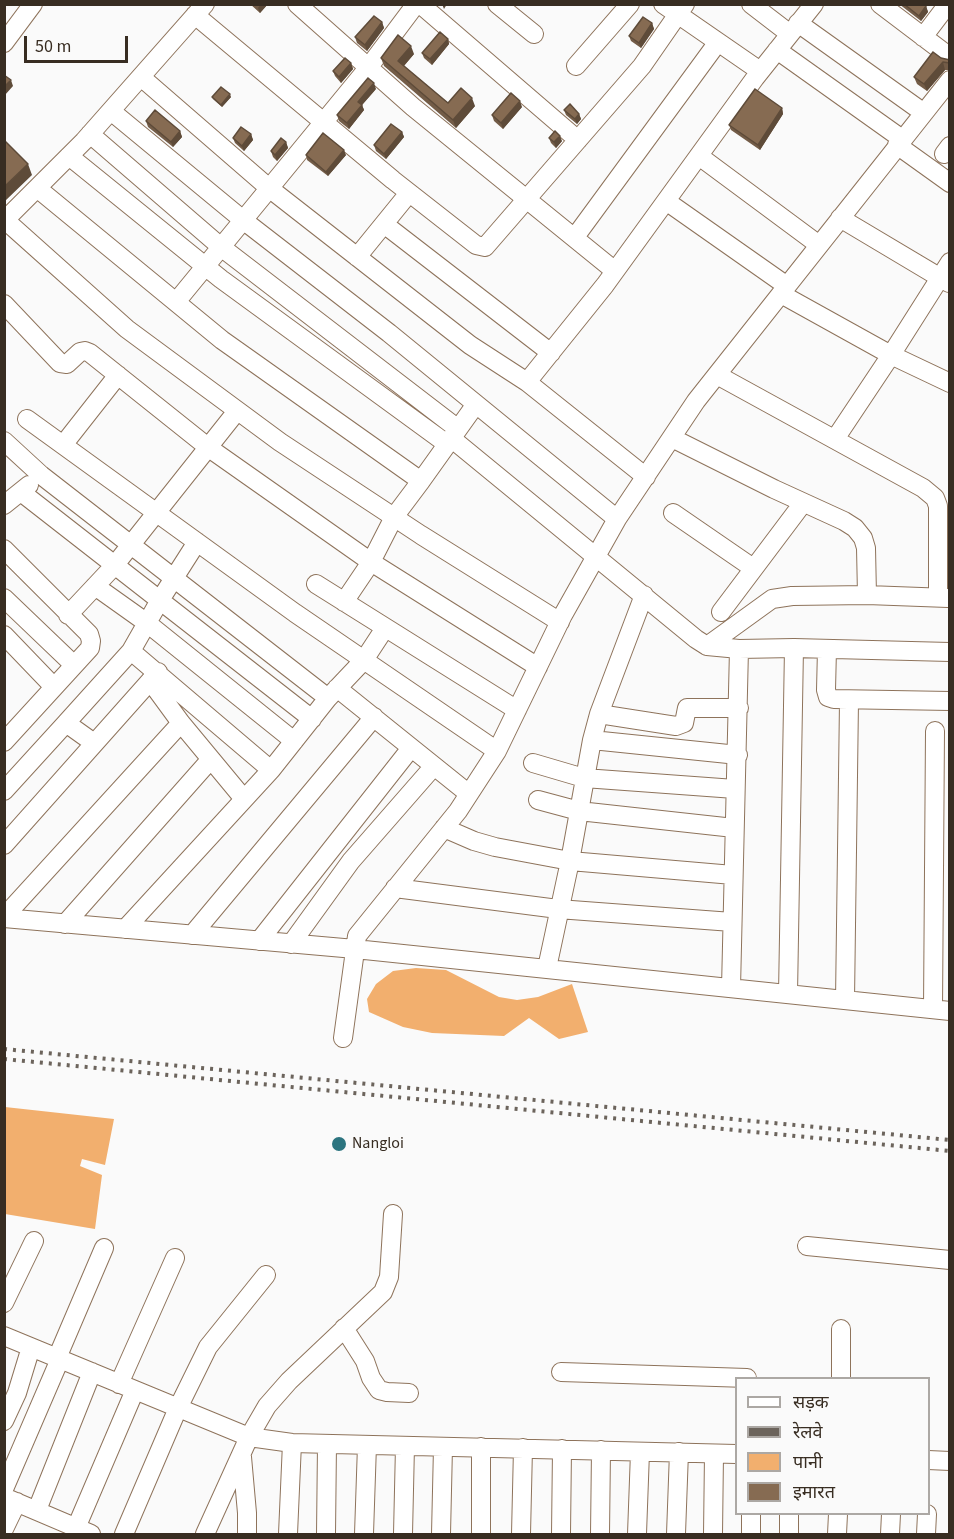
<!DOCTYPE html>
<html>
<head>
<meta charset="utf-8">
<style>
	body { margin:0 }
	#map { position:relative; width:954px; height:1539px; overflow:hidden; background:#fafafa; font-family:"Source Sans 3","Noto Sans Devanagari",sans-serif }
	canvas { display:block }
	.frame { position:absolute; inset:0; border:6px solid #382d22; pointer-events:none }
	.legend { position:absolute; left:735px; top:1377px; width:195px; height:138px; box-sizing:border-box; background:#fafafa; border:2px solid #aca8a4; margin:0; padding:8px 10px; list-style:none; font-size:18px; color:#382d22 }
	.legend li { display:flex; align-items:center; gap:12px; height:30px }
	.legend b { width:30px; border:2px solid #aca8a4 }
	.scale { position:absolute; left:24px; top:36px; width:104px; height:27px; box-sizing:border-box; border:3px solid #382d22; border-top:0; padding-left:8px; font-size:18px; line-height:21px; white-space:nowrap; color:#382d22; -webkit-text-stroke:4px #fafafa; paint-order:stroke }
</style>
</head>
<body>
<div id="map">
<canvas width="954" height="1539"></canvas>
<div class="frame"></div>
<ul class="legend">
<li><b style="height:8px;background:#fff"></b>सड़क</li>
<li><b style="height:8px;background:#6c645c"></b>रेलवे</li>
<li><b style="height:16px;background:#f2af6e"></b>पानी</li>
<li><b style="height:16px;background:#866b52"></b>इमारत</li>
</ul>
<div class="scale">50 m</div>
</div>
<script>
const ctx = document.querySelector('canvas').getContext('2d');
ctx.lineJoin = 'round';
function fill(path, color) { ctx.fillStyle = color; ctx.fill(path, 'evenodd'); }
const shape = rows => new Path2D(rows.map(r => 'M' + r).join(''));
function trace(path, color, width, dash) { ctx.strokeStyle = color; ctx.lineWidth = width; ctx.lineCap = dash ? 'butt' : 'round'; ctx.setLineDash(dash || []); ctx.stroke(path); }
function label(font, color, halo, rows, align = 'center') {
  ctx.font = font + ' "Source Sans 3",sans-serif'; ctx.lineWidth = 6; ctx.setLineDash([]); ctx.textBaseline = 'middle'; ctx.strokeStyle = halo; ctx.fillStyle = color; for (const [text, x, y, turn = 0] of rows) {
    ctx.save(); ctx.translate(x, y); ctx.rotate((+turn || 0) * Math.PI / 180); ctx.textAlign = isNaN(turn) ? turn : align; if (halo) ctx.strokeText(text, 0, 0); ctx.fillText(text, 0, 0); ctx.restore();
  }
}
const water = shape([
	[416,968,446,970,499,997,517,1000,538,997,572,984,588,1032,559,1039,529,1018,504,1036,432,1033,403,1027,369,1012,367,999,376,984,393,971],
	[5,1107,114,1119,105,1165,82,1159,80,1166,102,1175,95,1229,5,1214]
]);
const minor = shape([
	[297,4,413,107,615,271],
	[420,4,578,140],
	[497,4,534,34],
	[663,4,760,71],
	[751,4,790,34],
	[880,4,950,57],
	[195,15,393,180,476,245,485,247,642,66,685,4],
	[798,23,924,113],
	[923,37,948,4],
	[4,43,33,4],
	[777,50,902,139],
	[576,66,630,4],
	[141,77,269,188,470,345,527,382,646,477],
	[111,111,243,220,389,333,617,519],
	[90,134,221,247,458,429],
	[897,145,950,183],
	[944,154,950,146],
	[69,156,221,279,447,444],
	[699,156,819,245],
	[37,188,222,340,421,481,394,517,371,562,344,602],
	[666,201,787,286],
	[840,218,949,283],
	[5,220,127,329,280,442,421,535,560,622],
	[4,221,84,141,205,4],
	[384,224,551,353],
	[575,237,718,42],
	[357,257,409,193],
	[781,294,891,355,950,383],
	[176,302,368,68,416,4],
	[4,304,60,363,67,364,80,352,85,351,90,353,209,448,371,562,538,667],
	[717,375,923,488,935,498,938,506,938,597],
	[527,382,605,285,755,78,814,4],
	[27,419,295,613,497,751],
	[451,438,696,639,707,646,739,649,794,648,950,652],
	[672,438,774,489,844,521,855,528,863,538,866,548,867,595],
	[835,439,891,355,950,262],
	[4,441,41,475,328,698],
	[63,445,118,375],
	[421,481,476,404],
	[21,492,312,719],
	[4,505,29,485],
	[673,513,753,568],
	[197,542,160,600,131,651,271,770],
	[4,549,89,634,91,641,90,648,4,742],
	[316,584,517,710],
	[95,586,147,623,294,741],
	[4,598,74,665],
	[721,612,803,503],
	[68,615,114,566,237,411],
	[4,635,54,687],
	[707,646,772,599,792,596,867,595,948,598],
	[827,649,826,690,828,697,834,699,950,701],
	[151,682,181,723,244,799],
	[337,688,469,794],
	[599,714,676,726,684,723,687,708,739,708],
	[592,740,738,755],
	[94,743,66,723,131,651],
	[533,763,584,778,735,789],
	[4,791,66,723],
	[538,800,579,811,734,828],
	[444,828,474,841,495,847,570,861,733,875],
	[4,845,158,672],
	[395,888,558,909,732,922],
	[4,917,181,723],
	[4,918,355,949,950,1011],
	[65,924,211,759],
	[125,929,271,770,328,698,364,660,385,628],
	[192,935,374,717],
	[259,941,411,748],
	[291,944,351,861,434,766],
	[547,968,570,861,592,740,599,714,644,595],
	[731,988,739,649],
	[788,994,794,648],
	[845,1000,849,701],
	[933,1009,935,731],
	[343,1038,357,936,458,811,497,751,563,615,617,519,696,401,950,80],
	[807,1246,950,1260],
	[4,1303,34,1241],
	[344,1328,365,1361,371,1378,379,1390,387,1392,409,1393],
	[4,1336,249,1437,292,1443,736,1454],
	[57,1358,104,1248],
	[561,1372,747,1378],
	[841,1378,841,1329],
	[119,1384,175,1258],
	[4,1421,17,1393,31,1347],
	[242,1457,247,1513,247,1534],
	[928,1460,950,1461],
	[4,1489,60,1359],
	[4,1497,91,1534],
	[37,1510,92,1372],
	[76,1528,135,1390],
	[4,1529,17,1502],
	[124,1534,178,1408,208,1347,266,1275],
	[205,1534,249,1437,267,1406,289,1381,383,1292,389,1277,393,1214],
	[288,1534,292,1443],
	[326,1534,327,1444],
	[364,1534,367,1445],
	[403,1534,405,1446],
	[441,1534,443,1447],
	[481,1534,481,1447],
	[521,1534,523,1448],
	[561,1534,562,1449],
	[600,1534,601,1450],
	[637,1534,640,1452],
	[676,1534,679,1452],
	[713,1534,714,1454],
	[751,1534,751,1514],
	[789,1534,789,1514],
	[837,1534,838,1514],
	[890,1534,891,1514],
	[926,1534,927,1514]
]);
const rail = shape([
	[4,1049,950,1140],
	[4,1059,950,1151]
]);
const wall = shape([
	[250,4,268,4,260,13],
	[899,4,924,4,926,6,928,12,921,21],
	[382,22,384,28,367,51,357,43,355,37],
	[652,23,654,29,641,48,631,41,629,36],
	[448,39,449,44,432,65,424,58,422,53],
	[414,54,404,66,448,103,475,106,456,128,384,66,381,58],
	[941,58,950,60,950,70,945,70,927,91,917,84,914,77],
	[351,63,353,69,341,83,335,76,333,71],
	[376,89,362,105,364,110,349,129,339,121,337,115],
	[212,97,231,97,222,107,213,99],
	[522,107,503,129,494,121,492,115],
	[782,108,783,114,760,150,731,130,729,125],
	[564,110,579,114,581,119,577,124,566,115],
	[146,121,180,131,182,137,173,147,148,127],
	[402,132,404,137,386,159,376,151,374,145],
	[251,134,253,140,244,151,235,143,233,138],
	[549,138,562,141,556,148,551,143],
	[286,142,288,148,277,161,273,157,271,151],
	[306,155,346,155,328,176,307,160]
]);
const shadedWall = shape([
	[261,4,268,4,260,13,258,8],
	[442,4,447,4,444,9],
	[926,6,928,12,921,21,919,16],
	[382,22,384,28,367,51,365,45],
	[652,23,654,29,641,48,639,43],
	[448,39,449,44,432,65,430,59],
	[411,46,414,54,401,69,398,61],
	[943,62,945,70,927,91,924,84],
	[351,63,353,69,341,83,339,77],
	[11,80,13,86,5,95,4,87],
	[374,83,376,89,362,105,364,110,349,129,347,123,358,102],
	[230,94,231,97,222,107,221,105],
	[472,98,475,106,456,128,453,120],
	[520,101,522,107,503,129,501,123],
	[782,108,783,114,760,150,758,145],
	[579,114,581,119,577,124,575,119],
	[180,131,182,137,173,147,171,142],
	[402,132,404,137,386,159,384,154],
	[251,134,253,140,244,151,242,146],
	[560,136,562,141,556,148,554,142],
	[286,142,288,148,277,161,275,155],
	[344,150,346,155,328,176,326,172],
	[28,164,32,175,4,202,4,187]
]);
const building = shape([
	[904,4,924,4,926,6,919,16,904,4],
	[374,16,382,22,365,45,355,37,374,16],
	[643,17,652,23,639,43,629,36,643,17],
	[440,32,448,39,430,59,422,53,440,32],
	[398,35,411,46,398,61,448,103,461,88,472,98,453,120,381,58,398,35],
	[933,52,941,58,950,60,950,63,943,62,924,84,914,77,933,52],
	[345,58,351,63,339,77,333,71,345,58],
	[4,75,11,80,4,87,4,75],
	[368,78,374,83,358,102,362,105,347,123,337,115,368,78],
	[221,87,230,94,221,105,212,97,221,87],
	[755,89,782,108,758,145,729,125,755,89],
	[511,93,520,101,501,123,492,115,511,93],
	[570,104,579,114,575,119,564,110,570,104],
	[155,110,180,131,171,142,146,121,155,110],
	[391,124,402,132,384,154,374,145,391,124],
	[241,127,251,134,242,146,233,138,241,127],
	[555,131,560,136,554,142,549,138,555,131],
	[323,133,344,150,326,172,306,155,323,133],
	[281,138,286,142,275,155,271,151,281,138],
	[4,140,28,164,4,187,4,140]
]);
const markers = [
	[339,1144,8,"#2c747f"]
];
const poiNames = [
	["Nangloi",352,1144]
];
fill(water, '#f2af6e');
trace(minor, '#8e735b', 20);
trace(minor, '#fff', 18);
trace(rail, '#6c645c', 4, [3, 6]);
fill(wall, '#735c47');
fill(shadedWall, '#5e4b39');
fill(building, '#866b52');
trace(building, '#5e4b39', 1.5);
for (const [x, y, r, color] of markers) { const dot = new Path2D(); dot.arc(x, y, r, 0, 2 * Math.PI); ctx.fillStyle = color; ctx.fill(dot); trace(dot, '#fafafa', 2); }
label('16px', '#382d22', '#fafafa', poiNames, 'left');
</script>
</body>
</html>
